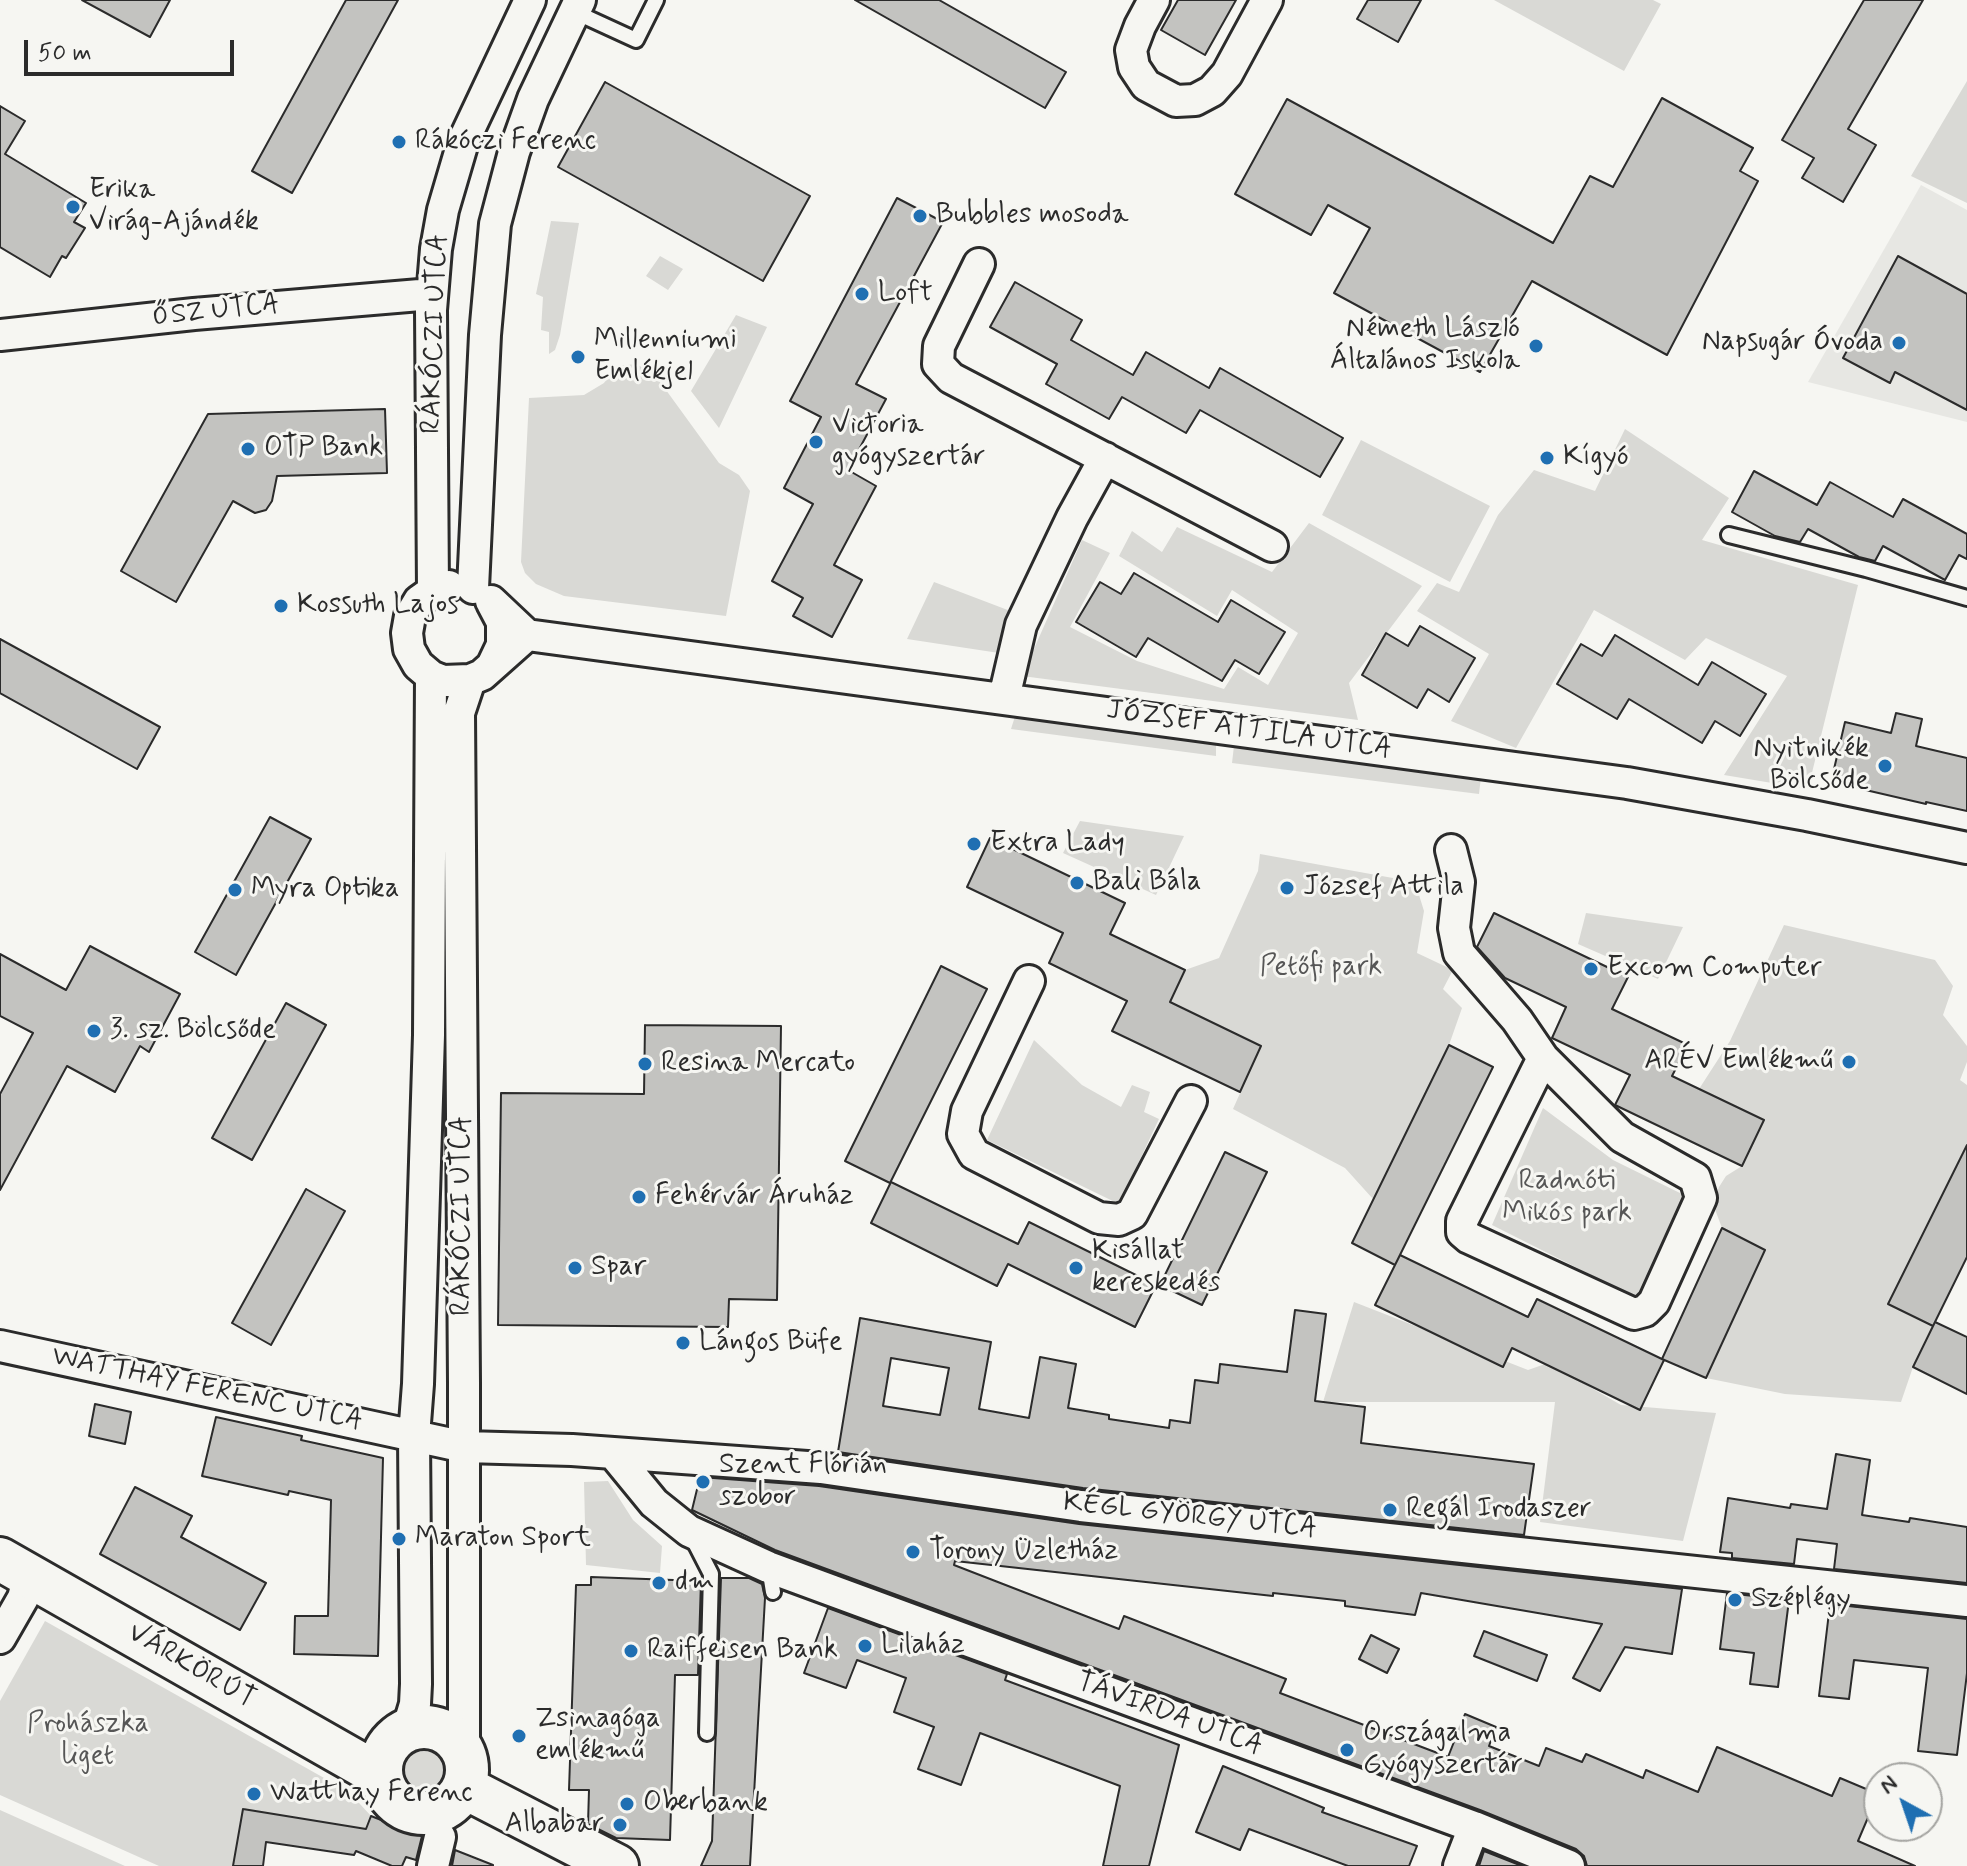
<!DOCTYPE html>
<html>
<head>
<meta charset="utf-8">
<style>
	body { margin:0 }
	#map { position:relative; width:1967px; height:1866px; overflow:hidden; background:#f6f6f2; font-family:Mynerve,sans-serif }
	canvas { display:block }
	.north { position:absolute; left:1863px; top:1762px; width:80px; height:80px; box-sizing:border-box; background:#f6f6f2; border:2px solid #a5a5a2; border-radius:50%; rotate:320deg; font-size:22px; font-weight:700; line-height:32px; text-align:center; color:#2b2b2b }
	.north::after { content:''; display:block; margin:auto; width:28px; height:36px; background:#1f6fb2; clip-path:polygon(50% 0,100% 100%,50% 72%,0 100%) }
	.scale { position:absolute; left:24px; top:40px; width:210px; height:36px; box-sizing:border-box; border:4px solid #2b2b2b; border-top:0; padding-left:10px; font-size:24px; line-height:28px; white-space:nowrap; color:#2b2b2b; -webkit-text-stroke:6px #f6f6f2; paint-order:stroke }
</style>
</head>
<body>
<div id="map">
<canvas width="1967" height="1866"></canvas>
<div class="north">N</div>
<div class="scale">50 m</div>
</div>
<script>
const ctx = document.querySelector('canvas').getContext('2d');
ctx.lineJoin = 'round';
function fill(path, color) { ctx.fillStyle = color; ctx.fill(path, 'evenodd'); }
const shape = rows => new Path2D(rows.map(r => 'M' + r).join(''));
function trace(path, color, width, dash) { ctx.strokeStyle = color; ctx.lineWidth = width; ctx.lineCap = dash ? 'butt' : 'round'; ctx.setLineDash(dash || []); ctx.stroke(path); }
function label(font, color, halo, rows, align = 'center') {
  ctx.font = font + ' Mynerve,sans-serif'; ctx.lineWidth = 6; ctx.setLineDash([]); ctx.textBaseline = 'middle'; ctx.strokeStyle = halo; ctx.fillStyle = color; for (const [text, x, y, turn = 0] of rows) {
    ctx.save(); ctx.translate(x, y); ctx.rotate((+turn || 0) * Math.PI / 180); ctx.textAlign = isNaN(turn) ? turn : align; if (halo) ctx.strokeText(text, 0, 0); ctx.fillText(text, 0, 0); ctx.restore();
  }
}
const built = shape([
	[1921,185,1967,210,1967,422,1808,382]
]);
const green = shape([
	[1494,0,1653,0,1661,4,1624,71],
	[1967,81,1967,203,1911,176],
	[551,221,579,223,560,335,555,350,549,354,549,332,541,330,543,297,536,294],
	[660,256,683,269,668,290,646,276],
	[736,315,767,327,719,428,691,391],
	[637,364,658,379,719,463,739,475,750,491,726,616,564,596,536,584,525,573,521,562,529,398,584,395,604,383,615,366],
	[1625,429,1729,498,1702,540,1858,585,1808,789,1724,775,1787,676,1706,638,1685,660,1594,610,1516,748,1451,721,1489,654,1417,611,1437,583,1459,592,1498,515,1534,470,1595,491],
	[1361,440,1490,506,1450,582,1322,515],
	[1309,523,1422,586,1349,683,1358,720,1022,676,1082,540,1110,553,1070,627,1137,661,1224,689,1238,667,1268,685,1298,633,1232,590,1217,616,1119,556,1132,531,1162,552,1177,527,1272,572],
	[934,582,1013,612,999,653,907,639],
	[1018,707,1216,734,1216,756,1011,729],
	[1235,737,1482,768,1479,794,1232,763],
	[1080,821,1184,836,1156,895,1063,853],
	[1260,854,1415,882,1424,911,1417,953,1453,970,1443,989,1462,1008,1449,1045,1373,1199,1345,1168,1233,1109,1261,1046,1170,1002,1185,970,1219,958,1258,871],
	[1586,913,1683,927,1658,979,1578,944],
	[1784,925,1935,960,1953,986,1943,1015,1967,1046,1967,1062,1960,1080,1967,1085,1967,1144,1888,1304,1933,1326,1913,1367,1901,1402,1785,1394,1706,1378,1719,1347,1722,1228,1713,1204,1719,1187,1726,1176,1742,1166,1764,1120,1699,1089,1730,1041],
	[1034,1040,1082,1085,1121,1107,1132,1085,1150,1092,1144,1112,1159,1119,1119,1204,987,1140],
	[1543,1108,1613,1160,1686,1196,1637,1298,1492,1225],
	[1354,1302,1528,1370,1548,1363,1621,1405,1716,1413,1683,1541,1540,1522,1555,1402,1323,1402],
	[608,1481,633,1520,662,1546,660,1573,586,1565,584,1482],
	[45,1621,349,1792,371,1816,366,1829,243,1809,233,1866,159,1866,0,1795,0,1701],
	'388 1770a36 36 0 1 1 72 0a36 36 0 1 1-72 0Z',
	[0,1810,125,1866,0,1866]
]);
const building = shape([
	[82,0,170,0,150,37,82,0],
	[346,0,398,0,292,193,252,171,346,0],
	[855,0,939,0,1066,72,1045,108,855,0],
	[1178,0,1236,0,1205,55,1161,30,1178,0],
	[1368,0,1421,0,1398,42,1357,19,1368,0],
	[1864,0,1923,0,1848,129,1876,145,1843,202,1802,178,1814,158,1782,140,1864,0],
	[605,82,810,196,763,281,558,167,605,82],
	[1662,98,1753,148,1740,171,1758,181,1667,355,1532,281,1480,372,1334,293,1370,228,1328,205,1311,235,1235,194,1287,99,1553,243,1590,176,1613,187,1662,98],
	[0,106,25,121,5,154,86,203,74,222,85,228,66,258,62,256,50,277,0,247,0,106],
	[897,198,943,222,856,384,886,399,848,470,876,486,834,565,862,580,832,637,793,616,803,598,772,581,813,504,784,488,821,417,790,401,897,198],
	[1898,256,1967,294,1967,410,1895,372,1890,383,1843,358,1898,256],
	[1015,282,1082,320,1071,340,1133,375,1146,352,1209,388,1220,368,1343,438,1320,477,1200,410,1186,433,1122,397,1109,419,1046,384,1057,364,990,327,1015,282],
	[385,409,387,473,277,476,272,501,266,510,255,513,233,501,176,602,121,571,208,414,385,409],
	[1754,471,1817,505,1830,482,1893,517,1903,499,1967,534,1967,559,1959,555,1945,580,1883,546,1875,561,1859,557,1808,529,1800,542,1775,536,1732,512,1754,471],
	[1134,573,1218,622,1231,600,1285,632,1259,674,1235,660,1222,681,1148,638,1136,657,1076,622,1100,582,1121,594,1134,573],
	[1420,626,1475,658,1449,702,1428,689,1417,708,1362,675,1386,633,1408,646,1420,626],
	[1615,635,1698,685,1712,662,1766,694,1740,736,1715,721,1702,743,1629,699,1617,719,1557,684,1581,644,1602,656,1615,635],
	[0,639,160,727,137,769,0,693,0,639],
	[1896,713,1922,719,1916,746,1967,758,1967,811,1926,802,1926,804,1831,782,1845,722,1891,733,1896,713],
	[270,817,311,839,236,975,195,952,270,817],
	[990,838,1125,903,1110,934,1185,970,1170,1002,1261,1046,1240,1092,1112,1031,1127,1001,1049,963,1063,933,967,887,990,838],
	[1494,913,1628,977,1612,1009,1688,1045,1672,1076,1764,1120,1742,1166,1615,1105,1630,1075,1552,1038,1566,1007,1505,978,1477,947,1494,913],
	[90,946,180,994,149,1052,140,1046,115,1092,67,1066,0,1190,0,1094,33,1033,0,1016,0,954,66,990,90,946],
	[941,966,987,989,890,1183,845,1161,941,966],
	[286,1003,326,1025,252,1160,212,1138,286,1003],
	[645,1025,781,1026,777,1300,729,1299,728,1327,498,1325,501,1093,644,1094,645,1025],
	[1449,1045,1493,1067,1395,1265,1352,1243,1449,1045],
	[1967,1145,1967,1257,1933,1326,1888,1304,1967,1145],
	[1225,1152,1267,1172,1202,1305,1160,1285,1225,1152],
	[891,1182,1018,1244,1029,1222,1156,1285,1135,1327,1008,1264,997,1286,871,1223,891,1182],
	[306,1189,345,1211,271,1345,232,1323,306,1189],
	[1722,1228,1765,1250,1706,1378,1662,1359,1722,1228],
	[1400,1255,1528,1317,1537,1299,1664,1360,1640,1410,1512,1348,1503,1367,1375,1305,1400,1255],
	[1295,1310,1326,1314,1315,1401,1365,1407,1361,1443,1534,1464,1524,1535,1083,1488,838,1452,860,1318,991,1342,979,1409,1029,1418,1040,1357,1076,1364,1068,1408,1109,1415,1109,1419,1169,1428,1170,1420,1190,1423,1195,1380,1218,1383,1220,1364,1287,1372,1295,1310],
	[891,1358,949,1368,940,1415,883,1406,891,1358],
	[1935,1322,1967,1337,1967,1394,1913,1367,1935,1322],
	[95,1404,131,1412,125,1444,89,1436,95,1404],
	[216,1417,302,1436,301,1440,383,1458,378,1656,294,1654,295,1616,328,1616,331,1500,289,1491,288,1495,202,1476,216,1417],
	[1836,1454,1870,1460,1862,1515,1909,1522,1910,1518,1967,1527,1967,1583,1834,1569,1837,1544,1797,1539,1794,1564,1732,1558,1732,1553,1720,1552,1728,1498,1790,1508,1791,1504,1827,1509,1836,1454],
	[700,1477,819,1486,1079,1524,1682,1589,1672,1654,1625,1647,1600,1691,1573,1678,1602,1624,1421,1593,1415,1615,1345,1606,1345,1601,1273,1593,1273,1596,955,1561,954,1565,1119,1629,1124,1616,1286,1679,1280,1693,1448,1757,1465,1714,1496,1727,1489,1746,1539,1766,1546,1748,1582,1762,1586,1754,1643,1778,1646,1770,1698,1792,1717,1747,1832,1796,1840,1778,1878,1794,1858,1841,1915,1866,1587,1866,1584,1856,1576,1849,1480,1810,775,1550,692,1510,700,1477],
	[135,1487,192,1516,181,1537,266,1583,240,1630,100,1554,135,1487],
	[591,1577,701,1581,698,1675,675,1675,670,1840,616,1838,588,1824,589,1790,569,1790,576,1585,591,1585,591,1577],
	[721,1578,749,1578,762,1584,765,1598,750,1866,701,1866,712,1841,721,1578],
	[1727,1593,1789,1600,1778,1687,1750,1684,1754,1653,1720,1649,1727,1593],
	[1830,1604,1967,1619,1967,1673,1957,1755,1918,1751,1928,1668,1854,1660,1849,1699,1819,1696,1830,1604],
	[828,1608,1007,1674,1005,1680,1179,1745,1149,1866,1103,1866,1120,1786,980,1733,961,1785,918,1769,934,1727,894,1712,906,1678,857,1660,846,1688,804,1673,828,1608],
	[1484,1631,1547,1655,1537,1681,1474,1656,1484,1631],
	[1371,1635,1399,1649,1387,1673,1359,1659,1371,1635],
	[1223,1766,1324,1808,1322,1812,1417,1846,1409,1866,1348,1866,1249,1829,1240,1850,1196,1832,1223,1766],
	[243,1809,366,1829,371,1816,422,1836,416,1860,406,1857,402,1866,392,1866,356,1851,354,1855,266,1842,263,1866,233,1866,243,1809],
	[455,1850,493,1865,493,1866,452,1866,455,1850],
	[1484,1851,1522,1866,1479,1866,1484,1851]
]);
const lane = shape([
	[575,12,636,40,656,0],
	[1729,535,1866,569,1967,598],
	[691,1535,711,1574,707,1733],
	[769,1567,773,1592]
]);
const street = shape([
	[1154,0,1140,26,1131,50,1134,67,1146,85,1176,101,1195,100,1212,91,1227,74,1267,0],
	[979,264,939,346,938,364,951,378,1272,546],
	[0,335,194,314,432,294],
	[449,586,433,591,419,601,410,616,407,633,409,649,418,665,431,676,443,681,470,680,482,675,527,635],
	[473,588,485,335,495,224,514,152,533,99,580,0],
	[433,591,431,310,436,249,443,210,463,142,530,0],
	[491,601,527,635,1627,783,1807,815,1967,848],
	[492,666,502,645,502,622,492,603],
	[1004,698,1021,625,1072,518,1105,458],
	[1451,850,1459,882,1454,928,1459,953,1517,1020,1543,1058,1622,1137,1695,1178,1701,1198,1654,1302,1645,1311,1634,1314,1469,1238,1462,1232,1462,1221,1543,1058],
	[1029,981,967,1111,963,1134,974,1154,1099,1218,1119,1220,1132,1214,1191,1101],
	[0,1346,465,1447,572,1450,821,1468,1081,1506,1967,1601],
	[613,1453,654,1503,689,1531,768,1567,1474,1827,1569,1866],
	[0,1638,23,1598,29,1575],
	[407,1731,415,1704,416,1684,414,1436,418,1384,429,1035,431,676],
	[464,1755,464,1382,459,713,470,680],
	[433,1866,440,1837],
	[1459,1866,1474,1827]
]);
const secondary = shape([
	[0,1559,381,1776],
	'381 1770a43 43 0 1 1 86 0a43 43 0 1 1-86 0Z',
	[464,1787,617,1866]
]);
const markers = [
	[399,142,8,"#1f6fb2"],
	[73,207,8,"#1f6fb2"],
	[920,216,8,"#1f6fb2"],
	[862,294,8,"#1f6fb2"],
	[1899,343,8,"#1f6fb2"],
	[1536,346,8,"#1f6fb2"],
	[578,357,8,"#1f6fb2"],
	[816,442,8,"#1f6fb2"],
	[248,449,8,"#1f6fb2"],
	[1547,458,8,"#1f6fb2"],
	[281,606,8,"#1f6fb2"],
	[1885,766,8,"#1f6fb2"],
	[974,844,8,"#1f6fb2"],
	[1077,883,8,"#1f6fb2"],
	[1287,888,8,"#1f6fb2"],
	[235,890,8,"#1f6fb2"],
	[1591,969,8,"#1f6fb2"],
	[94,1031,8,"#1f6fb2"],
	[1849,1062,8,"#1f6fb2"],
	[645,1064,8,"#1f6fb2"],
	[639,1197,8,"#1f6fb2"],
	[575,1268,8,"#1f6fb2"],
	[1076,1268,8,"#1f6fb2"],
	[683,1343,8,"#1f6fb2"],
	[703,1482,8,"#1f6fb2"],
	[1390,1510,8,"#1f6fb2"],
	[399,1539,8,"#1f6fb2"],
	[913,1552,8,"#1f6fb2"],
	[659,1583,8,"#1f6fb2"],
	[1735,1600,8,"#1f6fb2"],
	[865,1646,8,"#1f6fb2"],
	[631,1651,8,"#1f6fb2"],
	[519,1736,8,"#1f6fb2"],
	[1347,1750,8,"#1f6fb2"],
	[254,1794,8,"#1f6fb2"],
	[627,1804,8,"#1f6fb2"],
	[620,1825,8,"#1f6fb2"]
];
const poiNames = [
	["Rákóczi Ferenc",415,142],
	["Erika",89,191],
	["Virág-Ajándék",89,223],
	["Bubbles mosoda",936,216],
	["Loft",878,294],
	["Németh László",1520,330,"right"],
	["Általános Iskola",1520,362,"right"],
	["Millenniumi",594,341],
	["Emlékjel",594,373],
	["Napsugár Óvoda",1883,343,"right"],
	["Victoria",832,426],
	["gyógyszertár",832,458],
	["OTP Bank",264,449],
	["Kígyó",1563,458],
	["Kossuth Lajos",297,606],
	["Nyitnikék",1869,750,"right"],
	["Bölcsőde",1869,782,"right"],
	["Extra Lady",990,844],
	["Bali Bála",1093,883],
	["József Attila",1303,888],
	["Myra Optika",251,890],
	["Excom Computer",1607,969],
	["3. sz. Bölcsőde",110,1031],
	["ARÉV Emlékmű",1833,1062,"right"],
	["Resina Mercato",661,1064],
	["Fehérvár Áruház",655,1197],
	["Kisállat",1092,1252],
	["kereskedés",1092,1284],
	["Spar",591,1268],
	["Lángos Büfe",699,1343],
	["Szent Flórián",719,1466],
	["szobor",719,1498],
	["Regál Irodaszer",1406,1510],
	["Maraton Sport",415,1539],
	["Torony Üzletház",929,1552],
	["dm",675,1583],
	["Széplégy",1751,1600],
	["Lilaház",881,1646],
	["Raiffeisen Bank",647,1651],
	["Zsinagóga",535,1720],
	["emlékmű",535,1752],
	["Országalma",1363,1734],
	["Gyógyszertár",1363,1766],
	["Watthay Ferenc",270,1794],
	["Oberbank",643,1804],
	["Albabar",604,1825,"right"]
];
const streetNames = [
	["ŐSZ UTCA",216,312,-6],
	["RÁKÓCZI UTCA",436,334,-88],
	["JÓZSEF ATTILA UTCA",1249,731,8],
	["RÁKÓCZI UTCA",463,1216,-90],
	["WATTHAY FERENC UTCA",207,1390,12],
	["KÉGL GYÖRGY UTCA",1190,1517,6],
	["VÁRKÖRÚT",191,1667,30],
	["TÁVIRDA UTCA",1169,1715,20]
];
const parkNames = [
	["Petőfi park",1321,968],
	["Radnóti",1567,1182],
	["Mikós park",1567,1214],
	["Prohászka",88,1725],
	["liget",88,1757]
];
fill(built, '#e7e7e3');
fill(green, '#d9d9d5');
fill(building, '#c3c3c0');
trace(building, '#2b2b2b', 2);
trace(lane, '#2b2b2b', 20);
trace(street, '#2b2b2b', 36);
trace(secondary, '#2b2b2b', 48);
trace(lane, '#f6f6f2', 14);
trace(street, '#f6f6f2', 30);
trace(secondary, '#f6f6f2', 42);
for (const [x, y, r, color] of markers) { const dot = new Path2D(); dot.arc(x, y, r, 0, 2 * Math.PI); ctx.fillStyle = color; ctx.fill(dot); trace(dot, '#f6f6f2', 3); }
label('28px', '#2b2b2b', '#f6f6f2', poiNames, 'left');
label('28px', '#2b2b2b', '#f6f6f2', streetNames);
label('28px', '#565656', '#f6f6f2', parkNames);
</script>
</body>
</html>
